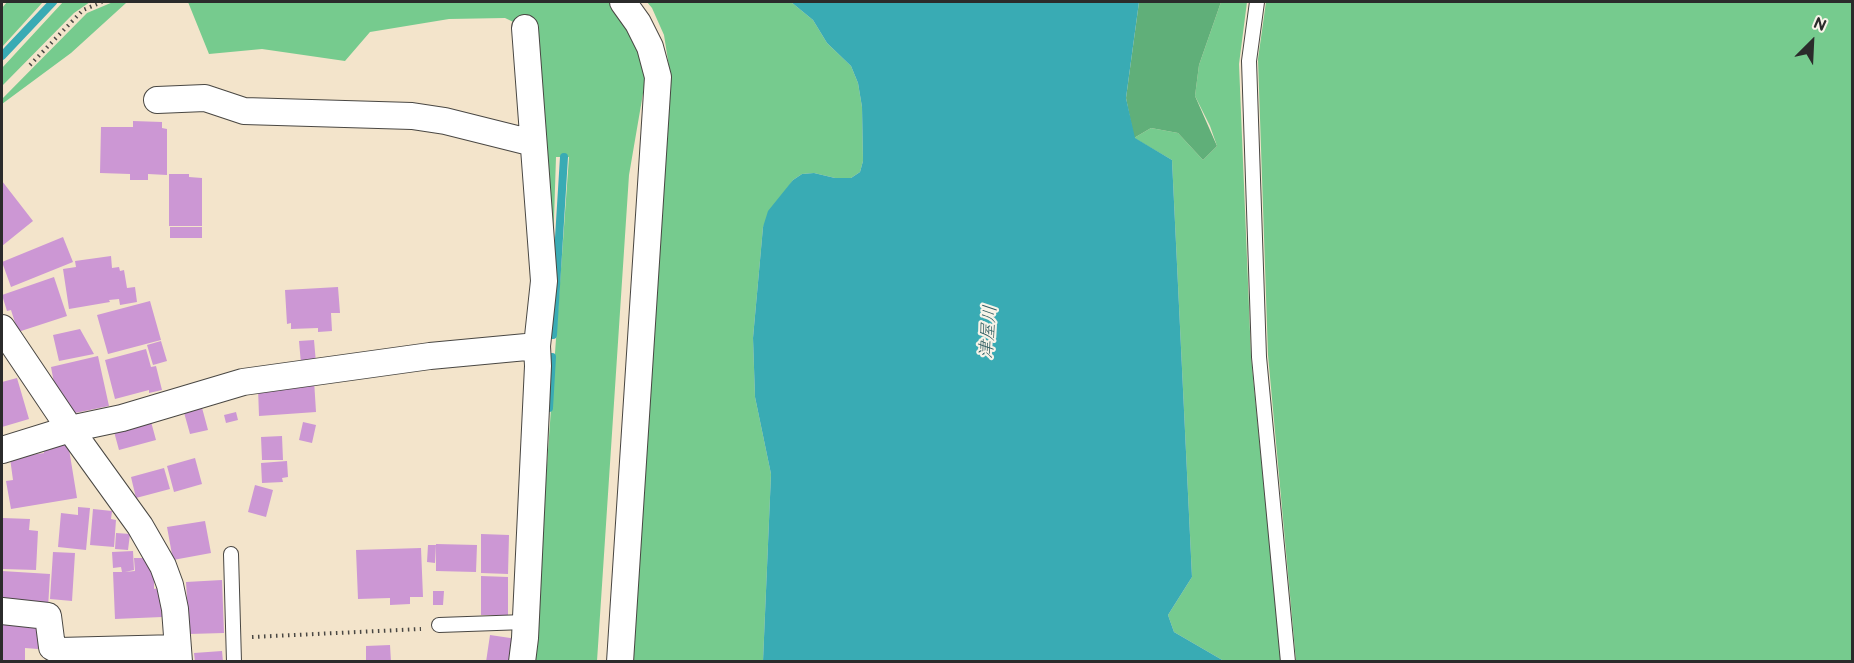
<!DOCTYPE html>
<html>
<head>
<meta charset="utf-8">
<style>
	body { margin:0 }
	#map { position:relative; width:1854px; height:663px; overflow:hidden; background:#f3e4cb; font-family:"Balsamiq Sans",sans-serif }
	canvas { display:block }
	.frame { position:absolute; inset:0; border:3px solid #2b2b2b; pointer-events:none }
	.north { position:absolute; left:1782px; top:12px; width:60px; height:60px; -webkit-text-stroke:4px #f7f3e8; paint-order:stroke; rotate:24deg; font-size:16px; font-weight:700; line-height:24px; text-align:center; color:#2b2b2b }
	.north::after { content:''; display:block; margin:auto; width:21px; height:27px; background:#2b2b2b; clip-path:polygon(50% 0,100% 100%,50% 72%,0 100%) }
</style>
</head>
<body>
<div id="map">
<canvas width="1854" height="663"></canvas>
<div class="frame"></div>
<div class="north">N</div>
</div>
<script>
const ctx = document.querySelector('canvas').getContext('2d');
ctx.lineJoin = 'round';
function fill(path, color) { ctx.fillStyle = color; ctx.fill(path, 'evenodd'); }
const shape = rows => new Path2D(rows.map(r => 'M' + r).join(''));
function trace(path, color, width, dash) { ctx.strokeStyle = color; ctx.lineWidth = width; ctx.lineCap = dash ? 'butt' : 'round'; ctx.setLineDash(dash || []); ctx.stroke(path); }
function label(font, color, halo, rows, align = 'center') {
  ctx.font = font + ' "Balsamiq Sans","Klee One",sans-serif'; ctx.lineWidth = 4.5; ctx.setLineDash([]); ctx.textBaseline = 'middle'; ctx.strokeStyle = halo; ctx.fillStyle = color; for (const [text, x, y, turn = 0] of rows) {
    ctx.save(); ctx.translate(x, y); ctx.rotate((+turn || 0) * Math.PI / 180); ctx.textAlign = isNaN(turn) ? turn : align; if (halo) ctx.strokeText(text, 0, 0); ctx.fillText(text, 0, 0); ctx.restore();
  }
}
const green = shape([
	[7,2,43,2,2,47,2,8],
	[63,2,90,2,74,13,2,86,2,68],
	[113,2,610,2,630,25,646,76,629,175,597,661,533,661,569,157,556,157,552,281,522,26,505,18,449,19,370,32,345,61,262,49,209,54,188,2,126,3,71,53,2,104,2,99,87,13],
	[647,2,791,2,813,20,827,43,851,66,858,83,862,107,863,161,860,172,851,178,835,178,814,173,802,174,793,180,763,227,753,338,755,397,771,474,763,661,632,662,670,73,664,35,652,8],
	[1221,2,1247,2,1239,64,1251,356,1281,661,1224,661,1174,632,1168,615,1192,577,1172,160,1134,138,1151,128,1178,133,1203,160,1217,146,1210,126,1195,96,1199,65],
	[1266,2,1852,2,1852,661,1296,661,1268,355,1258,59]
]);
const forest = shape([
	[1139,2,1221,2,1199,65,1195,96,1217,146,1203,160,1178,133,1151,128,1134,138,1126,98]
]);
const water = shape([
	[791,2,1139,2,1126,98,1135,138,1172,160,1192,577,1168,615,1174,632,1224,661,763,661,771,474,755,397,753,338,763,227,768,211,793,180,802,174,814,173,835,178,851,178,860,172,863,161,862,107,858,83,851,66,827,43,813,20]
]);
const stream = shape([
	[2,56,53,2],
	[553,335,564,157],
	[549,408,552,357]
]);
const building = shape([
	[133,121,162,122,162,128,167,129,167,175,148,174,148,180,130,180,130,174,100,173,101,127,133,127],
	[169,174,189,174,189,177,202,178,202,226,169,226],
	[2,181,33,221,2,246],
	[170,227,202,227,202,238,170,238],
	[63,237,73,262,11,287,2,262],
	[111,256,112,268,119,267,120,271,124,270,127,288,135,287,137,302,120,305,119,299,109,300,110,302,69,309,63,269,76,267,75,261],
	[54,277,67,316,18,332,11,310,7,311,2,295],
	[338,287,340,313,331,313,332,331,318,332,318,328,291,329,291,323,287,324,285,290],
	[150,301,161,340,108,354,97,315],
	[80,329,94,354,59,361,53,335],
	[314,340,316,363,301,364,299,341],
	[161,341,167,361,153,365,147,345],
	[146,349,151,367,156,366,162,390,149,393,149,390,115,399,105,360],
	[98,356,109,406,75,413,54,383,51,367],
	[17,378,29,419,2,427,2,382],
	[314,380,316,412,259,416,258,388],
	[201,404,208,430,190,434,183,409],
	[236,412,238,420,226,423,224,415],
	[150,418,156,440,119,450,113,428],
	[303,422,316,425,312,443,299,440],
	[282,436,283,460,262,460,261,437],
	[66,443,67,449,69,449,77,498,11,509,6,481,13,480,10,458,44,453,43,447],
	[195,458,202,484,174,492,167,466],
	[287,461,288,477,282,478,283,482,262,483,261,463],
	[164,468,170,489,136,498,131,477],
	[255,485,273,490,266,517,248,512],
	[78,507,90,508,86,550,58,547,61,513,78,515],
	[93,509,112,511,111,519,116,520,114,547,90,545],
	[3,518,30,519,29,530,38,531,36,570,2,569],
	[205,521,211,553,173,560,167,527],
	[116,533,130,534,128,550,115,549],
	[481,534,509,535,508,574,481,573],
	[436,544,477,545,476,572,436,571],
	[428,545,436,545,435,563,427,562],
	[421,548,423,597,410,597,410,604,390,605,390,598,358,599,356,550],
	[133,551,134,570,125,572,135,571,134,558,148,558,154,571,154,589,159,588,159,600,161,600,162,617,115,619,113,572,122,572,121,567,113,568,112,552],
	[53,552,75,553,72,601,50,599],
	[2,571,50,574,48,608,2,605],
	[481,576,508,577,508,615,481,615],
	[222,580,224,633,189,634,186,582],
	[433,591,444,591,443,605,433,605],
	[2,619,39,620,38,649,25,648,25,662,2,661],
	[490,635,517,639,513,662,486,662],
	[390,645,391,662,366,662,366,646],
	[222,651,223,662,195,662,194,653]
]);
const path = shape([
	[30,65,83,10,102,2],
	[252,637,421,629]
]);
const lane = shape([
	[1257,2,1249,61,1259,357,1288,662],
	[231,554,234,662],
	[439,625,525,622]
]);
const street = shape([
	[525,28,544,281,537,346],
	[157,100,205,98,244,111,412,116,445,121,533,143],
	[2,328,70,429,140,526,163,566,170,585,175,609,179,662],
	[2,450,70,429,122,418,243,382,430,356,537,346,538,366,525,638,522,662],
	[2,611,48,616,52,647,59,651,178,648],
	[620,662,658,77,650,47,638,23,623,2]
]);
const waterNames = [
	["津屋川",989,332,-85]
];
fill(green, '#76cb8e');
fill(forest, '#60af79');
fill(water, '#39abb4');
trace(stream, '#39abb4', 8);
fill(building, '#cc97d4');
trace(lane, '#494743', 16);
trace(street, '#494743', 28);
trace(path, '#494743', 4, [1.5, 4.5]);
trace(lane, '#fff', 14);
trace(street, '#fff', 26);
label('italic 18px', '#315e62', '#f7f3e8', waterNames);
</script>
</body>
</html>
